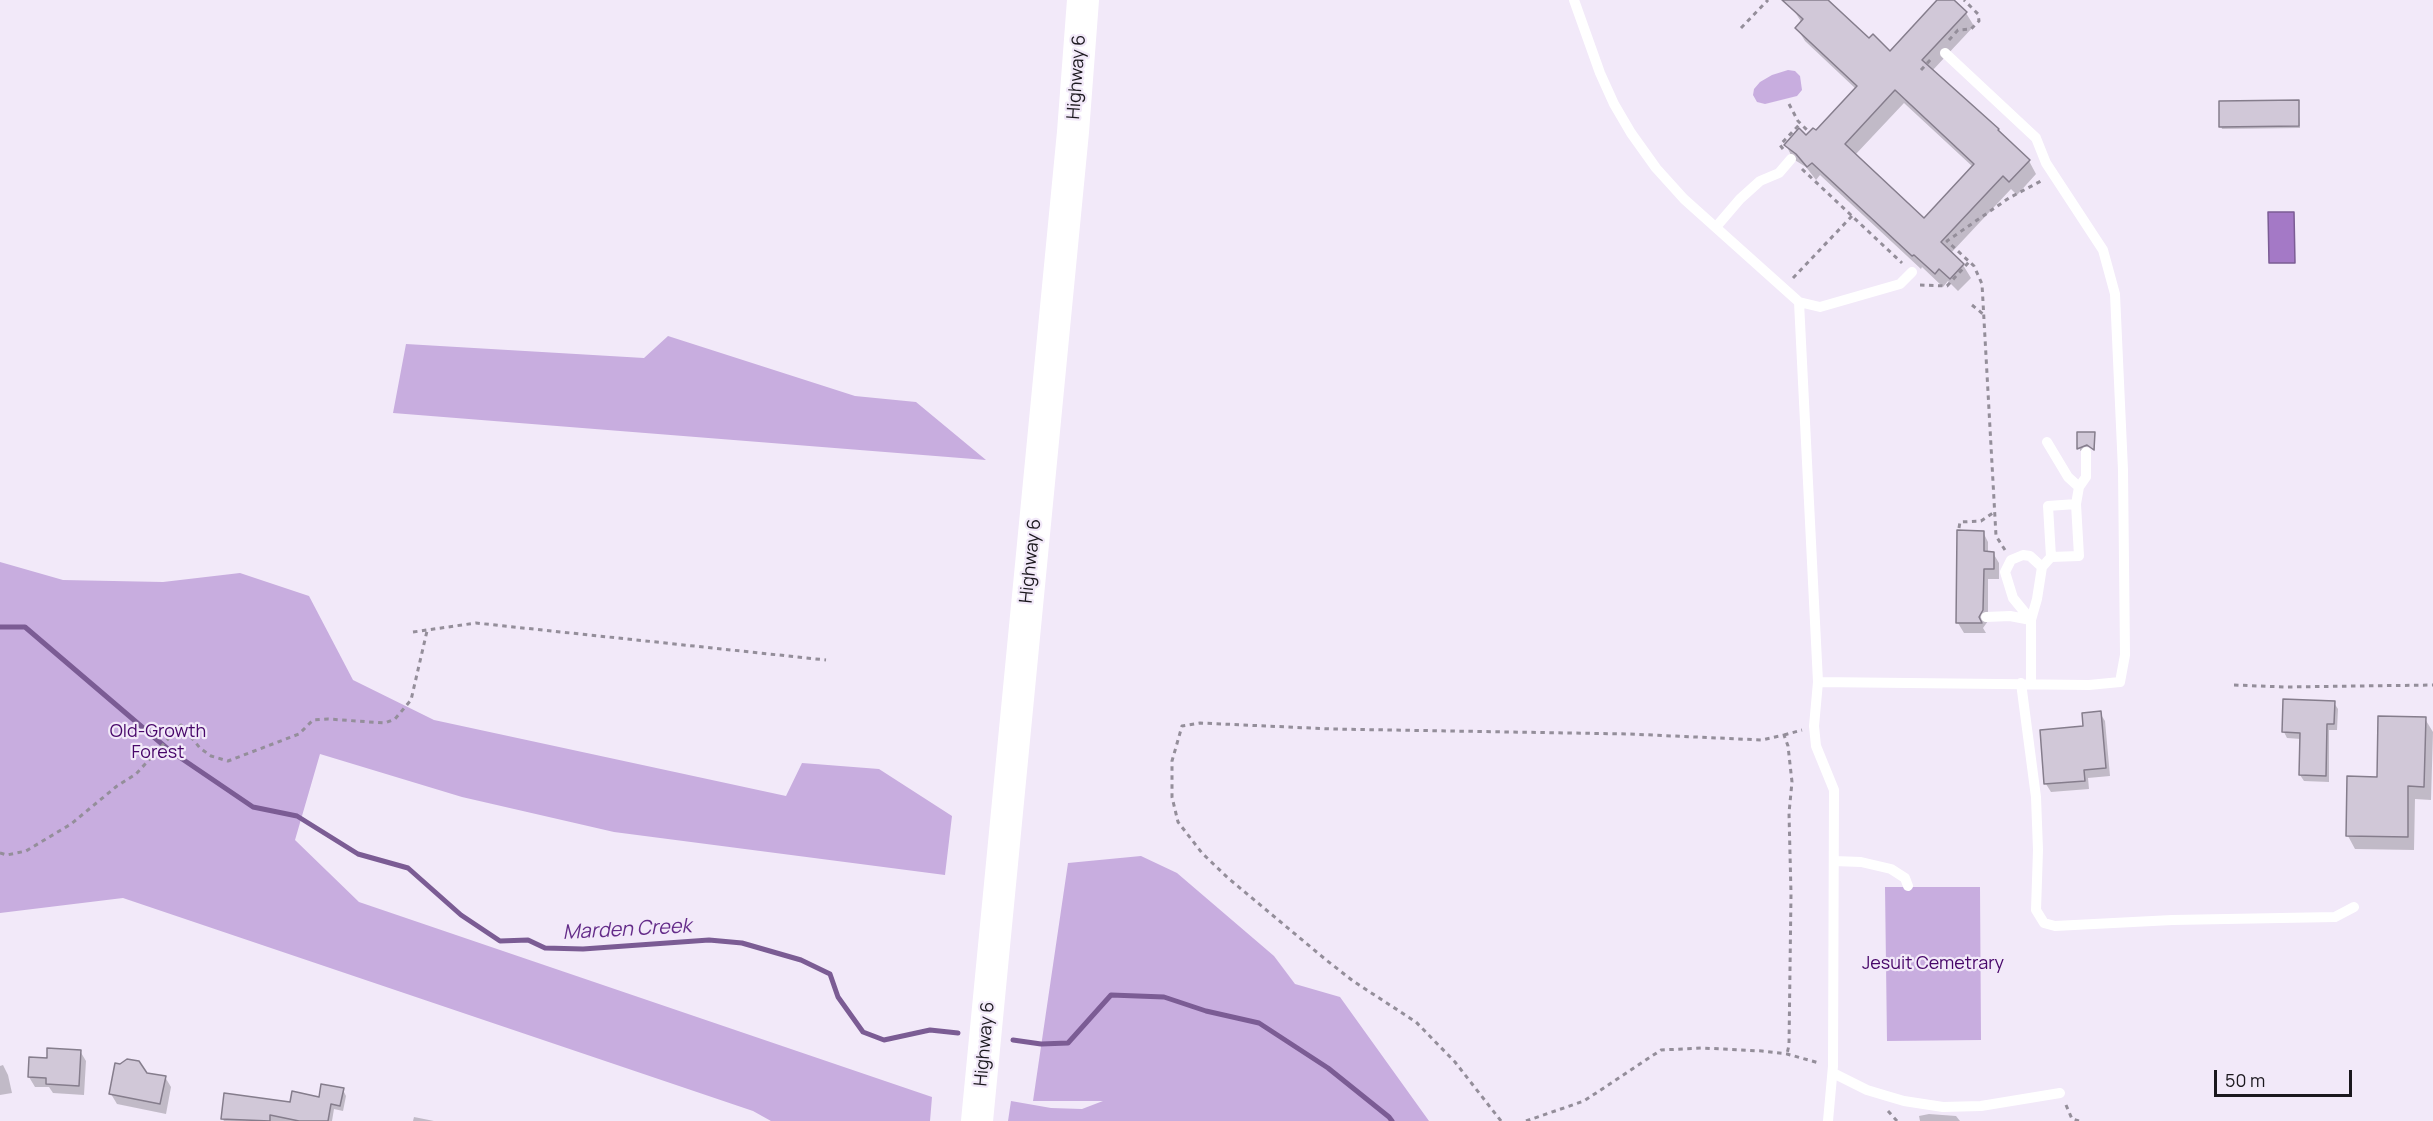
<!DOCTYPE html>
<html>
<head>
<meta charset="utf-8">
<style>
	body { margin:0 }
	#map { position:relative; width:2433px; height:1121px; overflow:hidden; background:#f2e9f9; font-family:Manrope,sans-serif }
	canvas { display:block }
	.scale { position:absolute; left:2214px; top:1070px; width:138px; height:27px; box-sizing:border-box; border:3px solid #1b181e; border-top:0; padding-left:8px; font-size:18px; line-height:21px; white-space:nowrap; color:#1b181e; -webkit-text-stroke:4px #f2e9f9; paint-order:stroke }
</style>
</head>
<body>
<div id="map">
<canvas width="2433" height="1121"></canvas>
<div class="scale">50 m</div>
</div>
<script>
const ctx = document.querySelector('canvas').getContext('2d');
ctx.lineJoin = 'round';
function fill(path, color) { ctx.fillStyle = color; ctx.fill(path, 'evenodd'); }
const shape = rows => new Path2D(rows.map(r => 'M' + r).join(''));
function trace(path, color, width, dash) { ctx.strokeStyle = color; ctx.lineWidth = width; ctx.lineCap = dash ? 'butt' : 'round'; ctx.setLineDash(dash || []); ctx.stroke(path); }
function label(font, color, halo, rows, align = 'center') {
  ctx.font = font + ' Manrope,sans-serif'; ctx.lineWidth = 4.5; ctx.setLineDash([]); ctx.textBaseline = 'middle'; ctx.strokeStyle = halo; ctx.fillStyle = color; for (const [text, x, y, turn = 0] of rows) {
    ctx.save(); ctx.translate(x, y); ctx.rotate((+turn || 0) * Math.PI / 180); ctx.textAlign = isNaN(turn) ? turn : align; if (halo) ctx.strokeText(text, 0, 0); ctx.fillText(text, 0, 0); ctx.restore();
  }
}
const green = shape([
	[1788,70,1795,71,1800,76,1802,90,1797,96,1765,104,1757,102,1753,95,1754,89,1760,82,1772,75],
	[668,336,855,396,916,402,986,460,393,413,406,344,644,358],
	[0,562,63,580,163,582,240,573,309,596,353,680,434,720,786,796,802,763,879,769,952,816,945,875,614,832,462,797,320,754,295,840,359,902,932,1097,930,1121,771,1121,753,1111,123,898,0,913],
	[1141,856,1177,873,1274,956,1295,984,1340,997,1429,1121,1008,1121,1011,1101,1051,1108,1082,1109,1103,1101,1033,1101,1068,863],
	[1885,887,1980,887,1981,1040,1887,1041]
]);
const water = shape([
	[2268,212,2294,212,2295,263,2269,263,2268,212]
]);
const shadow = shape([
	[1793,0,1826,0,1869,40,1890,53,1939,0,1952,0,1966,13,1974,26,1932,71,1998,129,2002,136,2029,161,2036,174,2017,195,2011,189,1951,253,1963,265,1971,278,1958,291,1948,281,1943,287,1922,267,1921,269,1820,175,1816,180,1806,167,1793,159,1786,145,1816,132,1856,89,1805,41,1797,28,1802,23,1791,6],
	[1904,103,1973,167,1924,220,1855,155],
	[2298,101,2300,128,2222,129,2221,126],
	[2079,433,2094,433,2095,451,2089,447,2080,451],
	[1959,532,1983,532,1988,542,1988,553,1993,553,1999,563,1999,579,1988,579,1988,621,1983,628,1986,633,1964,633,1958,623],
	[2334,703,2338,709,2337,730,2329,730,2329,782,2304,781,2300,775,2301,739,2287,738,2284,732],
	[2100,713,2105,721,2110,776,2088,778,2089,789,2051,792,2046,784,2085,728],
	[2425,719,2433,732,2431,800,2415,799,2414,850,2355,849,2348,836,2378,778],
	[80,1051,86,1061,84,1095,53,1093,49,1087,35,1087,29,1077,48,1059],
	[3,1065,8,1075,12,1093,0,1095,0,1066],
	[146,1074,165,1077,171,1087,166,1114,117,1104,111,1094],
	[343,1090,346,1096,343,1111,334,1109,332,1121,224,1121,222,1118,320,1098],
	[1929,1114,1956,1116,1960,1121,1920,1121,1919,1116],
	[414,1117,434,1121,413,1121]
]);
const stream = shape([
	[0,627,25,627,169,750,253,807,297,816,358,854,408,868,461,915,500,941,528,940,545,948,583,949,709,940,742,943,801,960,830,974,838,997,863,1032,884,1040,930,1030,958,1033],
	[1013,1040,1041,1044,1068,1043,1111,995,1164,997,1206,1011,1259,1023,1328,1068,1389,1117,1392,1121]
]);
const building = shape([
	[1782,0,1828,0,1869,38,1873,34,1890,51,1937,0,1954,0,1967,12,1922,60,1999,129,1998,130,2030,160,2009,182,2003,176,1941,242,1964,264,1950,279,1939,269,1935,274,1914,255,1912,256,1812,163,1807,167,1796,154,1784,145,1799,128,1806,135,1813,128,1816,130,1857,86,1795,28,1803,19,1782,0],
	[1895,90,1974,164,1924,218,1845,144,1895,90],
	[2299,100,2299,126,2219,127,2219,101,2299,100],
	[2077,432,2095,432,2094,450,2087,445,2077,449,2077,432],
	[1957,530,1984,531,1984,551,1994,552,1994,569,1984,569,1983,610,1979,617,1982,623,1956,623,1957,530],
	[2283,699,2335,701,2334,724,2327,724,2326,776,2299,775,2300,733,2282,732,2283,699],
	[2101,711,2106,768,2084,770,2085,781,2044,784,2040,730,2083,726,2082,713,2101,711],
	[2378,716,2426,717,2424,787,2408,786,2408,837,2346,836,2347,776,2377,777,2378,716],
	[47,1048,81,1050,79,1086,46,1084,46,1078,28,1077,29,1057,47,1058,47,1048],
	[127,1059,139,1061,147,1073,166,1076,160,1104,109,1094,115,1063,120,1064,127,1059],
	[321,1084,344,1088,340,1106,331,1104,328,1121,299,1121,270,1115,270,1121,221,1119,224,1093,290,1102,292,1091,319,1097,321,1084]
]);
const path = shape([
	[1741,28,1768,0],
	[1949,40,1958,30,1971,29,1979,21,1978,14,1964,0],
	[1921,70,1932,58],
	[1789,104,1798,121,1808,131],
	[1783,149,1780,145,1800,124],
	[1802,169,1902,263],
	[1793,278,1852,216],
	[1920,285,1947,286,1969,262],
	[1972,305,1983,314],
	[1959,528,1960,522,1981,521,1993,513],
	[2005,550,1996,536,1982,284,1974,266,1947,241,2009,198,2041,181],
	[413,632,476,623,826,660],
	[2234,685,2284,687,2433,685],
	[1784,735,1802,730],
	[0,853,7,855,26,851,71,824,117,786,136,774,181,725,200,748,211,756,228,761,299,734,313,720,328,719,385,723,395,719,411,700,427,631],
	[2066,1105,2072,1119,2079,1121],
	[1888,1111,1897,1121],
	[1501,1121,1455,1062,1416,1022,1353,981,1325,959,1228,878,1202,853,1178,822,1172,797,1172,761,1182,726,1200,723,1332,729,1629,734,1762,740,1784,735,1788,746,1792,782,1789,813,1791,894,1789,1045,1787,1054],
	[1526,1121,1584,1101,1661,1050,1702,1048,1762,1051,1787,1054,1819,1063]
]);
const service = shape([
	[1574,0,1600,73,1614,104,1631,133,1656,168,1684,199,1799,302,1818,682,1814,726,1816,746,1834,790,1833,1066,1828,1121],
	[1716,227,1740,199,1760,181,1779,173,1791,159],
	[1799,302,1820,307,1900,284,1912,272],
	[2047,442,2068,477,2079,487],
	[2076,504,2079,487,2086,477,2086,452],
	[1986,617,2010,616,2031,620],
	[2031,620,2013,598,2005,572,2011,560,2023,555,2030,556,2042,567],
	[1818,682,2089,685,2120,682,2125,655,2123,470,2115,294,2103,250,2046,163,2036,138,1945,53],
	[2021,683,2036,797,2038,850,2036,910,2044,923,2055,926,2172,920,2335,917,2354,907],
	[2031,683,2031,620,2037,599,2042,567,2051,557,2048,506,2076,504,2079,556,2051,557],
	[1834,861,1861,862,1891,869,1905,878,1908,886],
	[1833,1073,1867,1090,1887,1096,1904,1101,1943,1107,1981,1106,2060,1093]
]);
const primary = shape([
	[977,1121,1073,132,1083,0]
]);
const streetNames = [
	["Highway 6",1077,77,-86],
	["Highway 6",1031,561,-84],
	["Highway 6",985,1044,-85]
];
const parkNames = [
	["Old-Growth",158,732],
	["Forest",158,753],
	["Jesuit Cemetrary",1933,964]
];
const waterNames = [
	["Marden Creek",627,930,-3]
];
fill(green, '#c8addf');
fill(water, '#a479c6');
trace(water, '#7b5c94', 1.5);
fill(shadow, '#0003');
trace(stream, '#7b5c94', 5);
fill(building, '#d1c8d8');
trace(building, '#857d8c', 1.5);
trace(path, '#948e9a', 3, [4.5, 4.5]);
trace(service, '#fff', 10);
trace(primary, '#fff', 32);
label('18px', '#1b181e', '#f2e9f9', streetNames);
label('18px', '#470669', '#f2e9f9', parkNames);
label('italic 20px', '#642c89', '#f2e9f9', waterNames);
</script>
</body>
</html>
